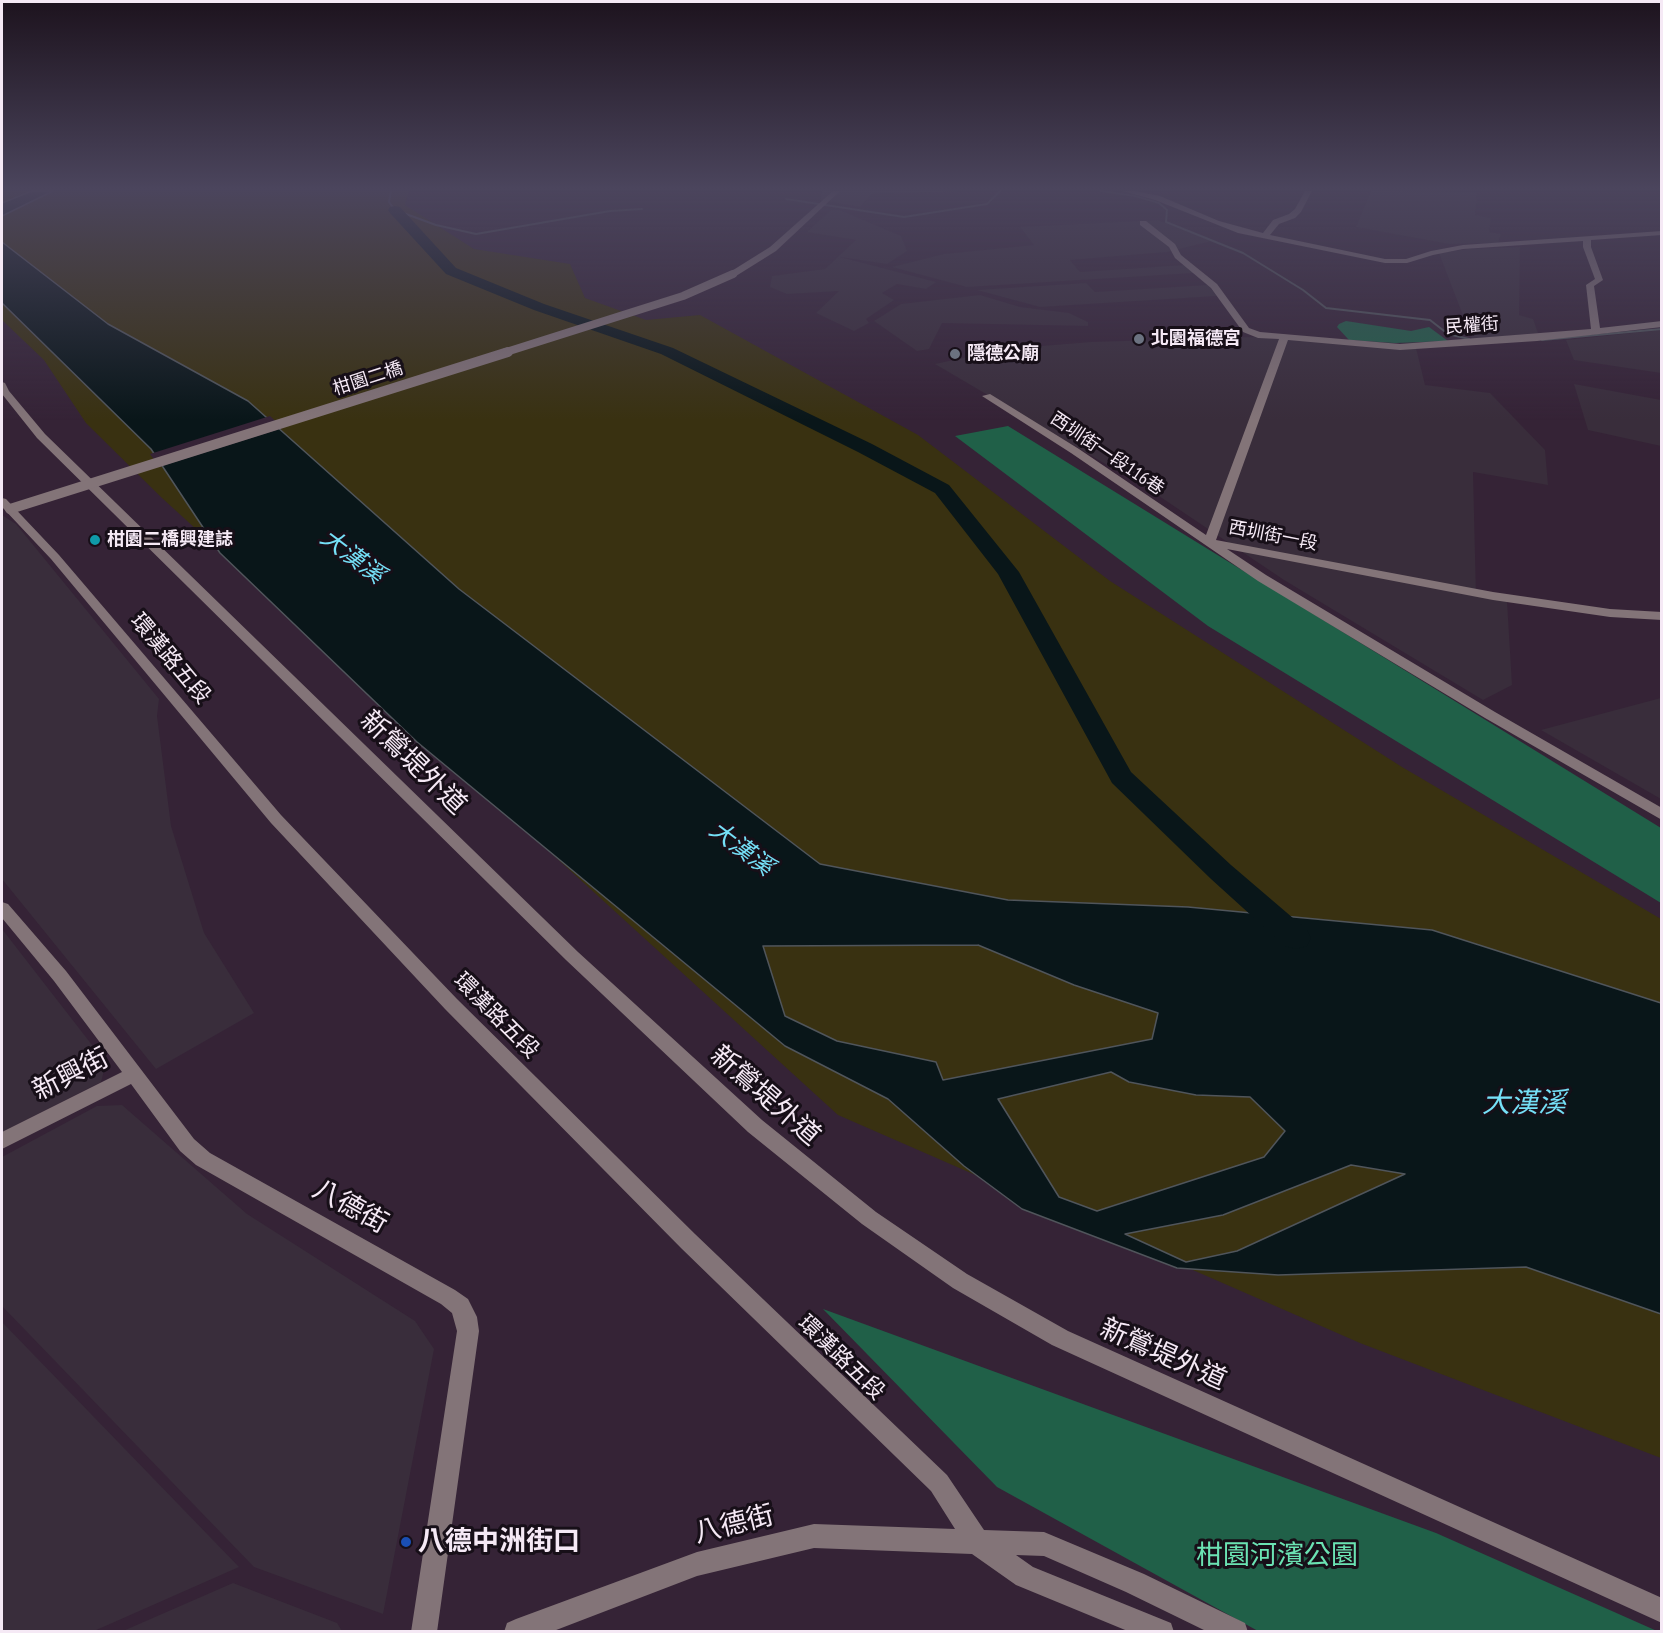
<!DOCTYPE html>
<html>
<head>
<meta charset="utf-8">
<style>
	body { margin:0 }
	#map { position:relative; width:1663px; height:1633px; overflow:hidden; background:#352336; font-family:"PT Sans Narrow",sans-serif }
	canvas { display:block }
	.frame { position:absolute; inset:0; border:3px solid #f5e9f5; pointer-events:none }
</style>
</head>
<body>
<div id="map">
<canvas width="1663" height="1633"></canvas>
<div class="frame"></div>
</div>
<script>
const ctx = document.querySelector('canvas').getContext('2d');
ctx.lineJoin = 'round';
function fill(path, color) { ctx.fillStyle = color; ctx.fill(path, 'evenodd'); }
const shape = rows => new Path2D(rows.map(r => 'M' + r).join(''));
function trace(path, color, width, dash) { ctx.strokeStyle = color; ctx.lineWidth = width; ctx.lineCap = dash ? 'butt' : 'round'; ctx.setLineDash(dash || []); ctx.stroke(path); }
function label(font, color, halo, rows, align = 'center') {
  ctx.font = font + ' "PT Sans Narrow","Noto Sans TC",sans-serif'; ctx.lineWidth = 6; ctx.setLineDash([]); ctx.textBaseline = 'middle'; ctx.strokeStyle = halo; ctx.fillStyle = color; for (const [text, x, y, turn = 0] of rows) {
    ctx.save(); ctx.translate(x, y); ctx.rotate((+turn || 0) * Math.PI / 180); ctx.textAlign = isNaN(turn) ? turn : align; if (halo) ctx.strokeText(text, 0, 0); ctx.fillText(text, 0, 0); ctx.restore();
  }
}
const industrial = shape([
	[822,191,965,191,872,194,860,207,820,200],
	[1371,191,1477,192,1475,215,1491,218,1489,232,1501,234,1498,243,1449,244,1356,227],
	[831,210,840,210,901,236,907,251,887,264,840,257,936,282,926,289,897,284,882,293,894,300,866,319,869,323,854,331,816,313,839,291,787,294,770,287,772,276,825,269,856,240,807,232],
	[1158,220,1212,241,1167,252,1070,260,1080,272,1185,265,1194,273,967,287,892,267,944,254,1034,245,1020,227],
	[1520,247,1519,315,1533,319,1538,333,1472,339,1439,253,1468,249],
	[1086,283,1095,292,1208,285,1217,296,1040,307,977,290],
	[980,295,1020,307,1069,313,1088,322,1088,326,942,323,929,349,917,351,874,321,901,304],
	[1661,330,1661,373,1574,360,1566,340],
	[1254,337,1416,348,1425,385,1490,393,1545,450,1548,485,1473,472,1476,596,1507,601,1512,685,1483,700,1284,580,1153,492,935,364,968,357,967,352,1091,342],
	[1574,384,1661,400,1661,446,1588,430],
	[2,515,16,524,159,699,157,716,171,826,204,933,254,1013,156,1069,2,879],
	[1661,698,1661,799,1541,730],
	[2,929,106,1063,101,1082,2,1132],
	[122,1105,247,1214,415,1321,434,1349,383,1614,254,1567,2,1306,2,1157,97,1106],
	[2,1322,239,1567,94,1631,2,1631],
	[233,1583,337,1623,342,1631,123,1631]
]);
const green = shape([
	[1346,321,1411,331,1429,327,1448,341,1395,343,1349,340,1337,327,1339,324],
	[1008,426,1661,828,1661,903,1208,626,955,436],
	[823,1309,1436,1533,1657,1631,1258,1631,997,1487]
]);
const sand = shape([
	[2,191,409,191,405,205,474,249,570,264,585,298,646,320,700,315,918,435,1110,581,1402,767,1661,919,1661,1458,1360,1343,838,1115,162,498,86,423,44,360,2,320]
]);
const water = shape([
	[32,191,53,191,2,216,2,203,32,191],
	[2,242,108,324,248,401,459,589,820,864,1008,900,1188,907,1432,930,1661,1003,1661,1314,1526,1267,1278,1275,1177,1268,1022,1209,964,1166,888,1099,785,1046,417,742,220,553,151,449,2,303,2,242],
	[978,945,1074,985,1158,1013,1152,1039,943,1080,936,1062,837,1041,785,1016,763,946,978,945],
	[1111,1072,1129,1082,1196,1095,1250,1097,1285,1131,1264,1157,1097,1211,1059,1197,998,1099,1111,1072],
	[1351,1165,1405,1174,1237,1251,1186,1262,1125,1234,1223,1215,1351,1165]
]);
const pier = shape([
	[270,416,283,428,159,467,150,454]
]);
const stream = shape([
	[391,191,389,202,395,210,436,225,476,234,610,211,642,209],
	[1101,191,1135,196,1159,203,1167,210,1166,222,1243,253,1303,290,1326,308,1430,320,1448,334,1469,339],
	[786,199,904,217,987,204,1000,191],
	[1542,340,1662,329]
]);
const river = shape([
	[395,206,400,207,456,268,544,304,673,348,872,444,949,485,1019,572,1131,772,1231,865,1307,930,1311,938,1307,946,1296,949,1285,946,1211,879,1112,783,998,574,935,493,858,452,661,354,534,310,446,274,390,213,388,210,390,207,395,206]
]);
const minor = shape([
	[833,191,840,191,776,251,736,276,730,276,730,272,770,247,833,191],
	[1122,191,1135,191,1160,196,1219,221,1263,233,1273,220,1289,214,1295,209,1305,191,1312,191,1301,212,1295,218,1279,224,1270,235,1385,259,1406,259,1431,251,1463,245,1662,231,1662,235,1591,240,1591,247,1603,280,1594,286,1600,328,1662,321,1662,327,1537,341,1400,350,1288,340,1216,540,1493,592,1610,609,1662,612,1662,620,1610,617,1493,600,1227,549,1266,575,1495,712,1662,808,1662,820,1485,718,1258,581,1071,453,982,396,990,394,1079,449,1206,535,1279,339,1258,338,1243,332,1211,288,1175,258,1169,247,1140,225,1140,221,1146,221,1175,244,1181,255,1217,284,1249,328,1260,332,1400,344,1591,329,1586,285,1595,279,1583,247,1583,241,1463,249,1433,255,1407,263,1385,263,1238,233,1155,200,1122,191],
	[2,382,5,383,9,391,45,434,578,952,762,1120,876,1212,967,1274,1068,1331,1662,1598,1662,1623,1052,1345,953,1288,862,1224,748,1132,566,960,37,438,2,394,2,382],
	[2,498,6,499,59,555,281,815,457,999,695,1234,947,1475,984,1530,1044,1532,1144,1574,1245,1623,1248,1632,1208,1632,1126,1592,1044,1556,1016,1555,1033,1567,1171,1623,1174,1632,1130,1632,1016,1585,972,1554,814,1548,697,1576,551,1632,504,1632,507,1623,516,1619,697,1552,814,1524,955,1529,931,1491,681,1248,445,1009,271,823,51,559,2,507,2,498],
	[2,902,8,904,66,971,194,1139,210,1153,455,1290,468,1299,477,1317,479,1331,437,1632,411,1632,457,1331,452,1313,441,1304,196,1165,180,1151,131,1084,2,1149,2,1132,122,1072,54,981,2,918,2,902]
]);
const minorBridgeFar1 = shape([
	[503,353,683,296,733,274]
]);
const minorBridge = shape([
	[10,509,508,352]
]);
const markers = [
	[1139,339,6,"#6b7280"],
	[955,354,6,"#6b7280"],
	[95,540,6,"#0f9aa8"],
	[406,1542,6,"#1a4fb4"]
];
const farStreetnames = [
	["民權街",1472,326,-4],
	["柑園二橋",368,379,-18],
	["西圳街一段116巷",1107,454,34],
	["西圳街一段",1273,536,11]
];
const farPoinames = [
	["北園福德宮",1151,339],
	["隱德公廟",967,354],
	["柑園二橋興建誌",107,540]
];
const streetNames = [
	["環漢路五段",170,659,50],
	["環漢路五段",496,1016,45],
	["環漢路五段",841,1358,44]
];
const waterNames = [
	["大漢溪",352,557,37],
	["大漢溪",741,849,37]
];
const nearStreetnames = [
	["新鶯堤外道",413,763,44],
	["新興街",71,1075,-27],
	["新鶯堤外道",765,1096,41],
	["八德街",350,1207,29],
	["新鶯堤外道",1163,1355,24],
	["八德街",734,1525,-14]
];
const nearPoinames = [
	["八德中洲街口",418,1542]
];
const nearParknames = [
	["柑園河濱公園",1277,1556]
];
const nearWaternames = [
	["大漢溪",1524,1104]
];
fill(industrial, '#392d3b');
fill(green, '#206048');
fill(sand, '#393111');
fill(water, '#091619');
trace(water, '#50555b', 1.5);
fill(pier, '#352336');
trace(stream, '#50555b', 2);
fill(river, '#091619');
fill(minor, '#837478');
trace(minorBridgeFar1, '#837478', 8);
trace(minorBridge, '#837478', 10);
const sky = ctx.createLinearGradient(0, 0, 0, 420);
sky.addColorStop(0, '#1d131e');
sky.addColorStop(0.45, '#4b455d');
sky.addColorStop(1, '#4b455d00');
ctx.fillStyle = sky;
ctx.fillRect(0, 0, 1663, 420);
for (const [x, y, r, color] of markers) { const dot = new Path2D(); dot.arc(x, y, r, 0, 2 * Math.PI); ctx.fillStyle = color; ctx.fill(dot); trace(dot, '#170f18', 2); }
label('18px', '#f5e9f5', '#170f18', farStreetnames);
label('bold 18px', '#f5e9f5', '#170f18', farPoinames, 'left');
label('22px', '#f5e9f5', '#170f18', streetNames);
label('italic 24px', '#75e0f7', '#170f18', waterNames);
label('27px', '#f5e9f5', '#170f18', nearStreetnames);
label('bold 27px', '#f5e9f5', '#170f18', nearPoinames, 'left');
label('27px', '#6be3b3', '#170f18', nearParknames);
label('italic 28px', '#75e0f7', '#170f18', nearWaternames);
</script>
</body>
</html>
